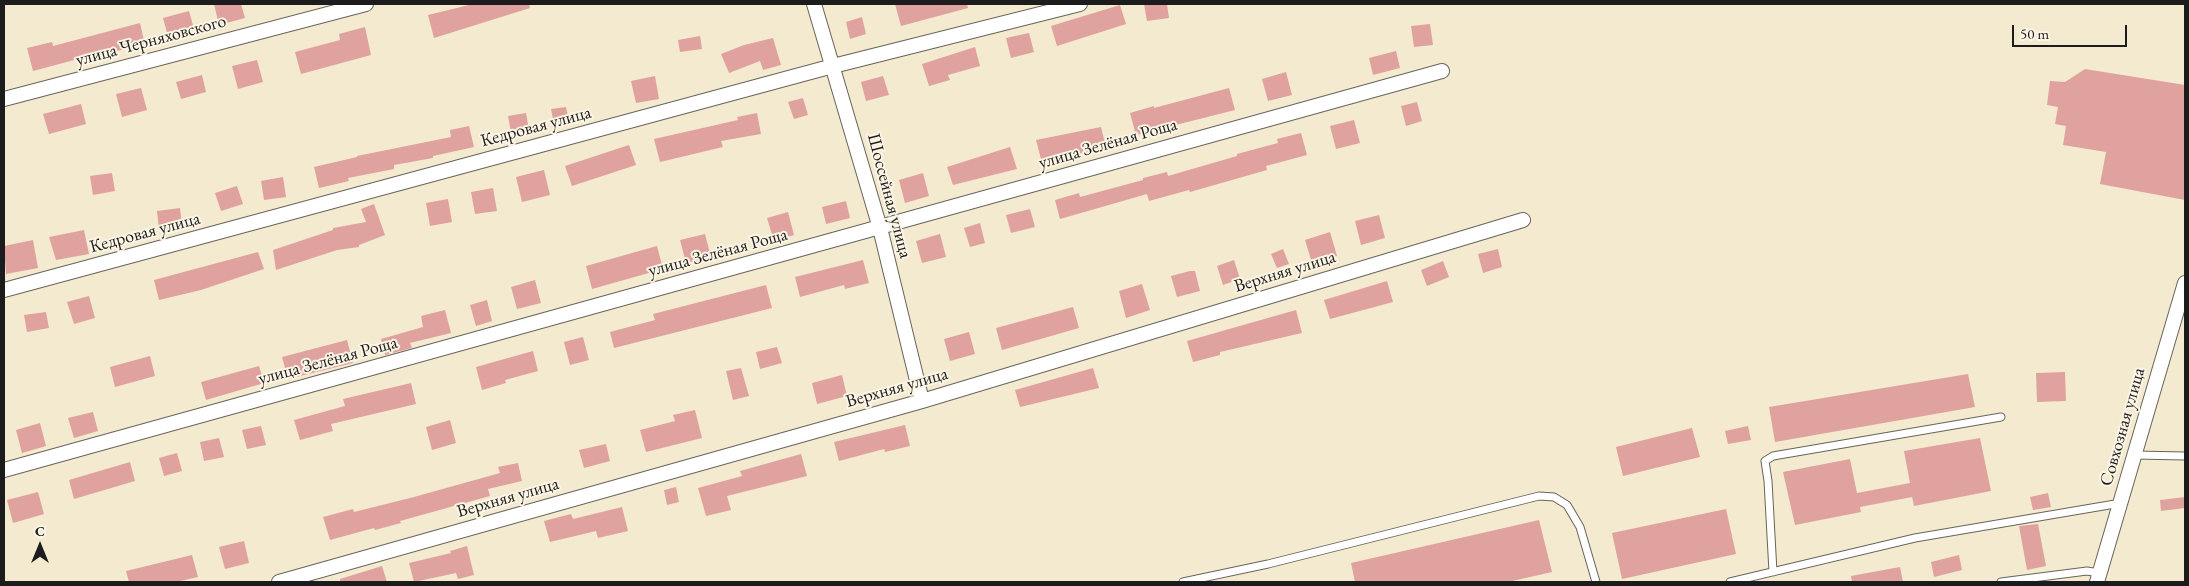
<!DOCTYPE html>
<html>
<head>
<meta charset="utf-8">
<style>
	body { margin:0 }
	#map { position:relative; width:2189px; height:586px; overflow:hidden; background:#f3ead0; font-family:"EB Garamond",serif }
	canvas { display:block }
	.frame { position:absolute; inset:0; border:5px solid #1c1c1c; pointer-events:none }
	.north { position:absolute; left:15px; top:521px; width:50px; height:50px; -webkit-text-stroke:4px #fcf5e5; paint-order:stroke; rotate:0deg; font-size:14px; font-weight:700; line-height:20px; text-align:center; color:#1c1c1c }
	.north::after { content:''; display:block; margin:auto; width:18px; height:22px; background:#1c1c1c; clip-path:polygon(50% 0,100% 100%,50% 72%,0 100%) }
	.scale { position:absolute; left:2012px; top:25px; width:115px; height:22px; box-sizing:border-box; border:2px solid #1c1c1c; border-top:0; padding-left:6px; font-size:15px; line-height:18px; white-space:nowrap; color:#1c1c1c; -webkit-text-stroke:4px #fcf5e5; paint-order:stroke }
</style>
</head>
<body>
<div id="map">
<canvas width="2189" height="586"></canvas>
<div class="frame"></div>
<div class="north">С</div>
<div class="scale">50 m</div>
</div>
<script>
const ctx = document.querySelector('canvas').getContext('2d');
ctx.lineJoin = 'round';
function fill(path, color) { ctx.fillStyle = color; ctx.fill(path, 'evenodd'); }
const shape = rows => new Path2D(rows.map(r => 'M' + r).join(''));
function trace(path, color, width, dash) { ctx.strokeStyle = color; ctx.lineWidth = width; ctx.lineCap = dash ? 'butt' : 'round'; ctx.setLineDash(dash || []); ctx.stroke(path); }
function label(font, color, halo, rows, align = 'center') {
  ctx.font = font + ' "EB Garamond",serif'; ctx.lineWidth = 4; ctx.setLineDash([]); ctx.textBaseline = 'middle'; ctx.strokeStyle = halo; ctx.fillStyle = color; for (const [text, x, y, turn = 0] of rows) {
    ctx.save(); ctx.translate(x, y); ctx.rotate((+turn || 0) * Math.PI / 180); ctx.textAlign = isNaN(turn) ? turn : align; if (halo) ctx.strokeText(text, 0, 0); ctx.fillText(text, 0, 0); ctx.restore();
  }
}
const building = shape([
	[214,4,241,4,245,18,219,25],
	[473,4,529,4,530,8,434,38,428,15],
	[895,4,967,4,968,8,901,26],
	[1144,4,1167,4,1169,18,1147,21],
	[1120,5,1126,24,1057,46,1051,26],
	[189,11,194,29,168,36,163,18],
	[862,17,866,34,850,39,846,22],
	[140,23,145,45,78,59,33,71,27,48,52,42,53,46],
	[1430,24,1433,45,1414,47,1411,26],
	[365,27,371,55,301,74,295,52,340,40,339,34],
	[1029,33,1034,52,1011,58,1006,38],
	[700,36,702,49,680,52,678,40],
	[773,38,781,65,763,70,760,61,729,73,721,54,744,45],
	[975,47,980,66,948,75,950,80,929,86,922,64],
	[1396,51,1400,68,1373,75,1369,58],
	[257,60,263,82,238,89,232,66],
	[2085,69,2185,85,2185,200,2100,184,2106,152,2063,145,2066,126,2055,124,2058,107,2047,105,2050,81,2065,82],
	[1286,72,1292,95,1268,101,1262,79],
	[202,75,206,92,181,99,176,82],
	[655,76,659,99,636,103,631,81],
	[883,76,889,95,866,101,861,82],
	[141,88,147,110,122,117,116,94],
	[1229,88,1235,110,1136,135,1130,113,1154,106,1154,108],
	[803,98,808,115,794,119,788,102],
	[1417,102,1422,121,1406,126,1401,106],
	[81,104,86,124,49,134,43,114],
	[566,107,569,121,554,124,551,109],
	[526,113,529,130,511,133,508,116],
	[757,113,761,134,721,141,723,147,660,162,654,139,738,120,737,117],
	[1354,120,1360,143,1336,149,1330,126],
	[469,126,474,147,433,156,433,158,394,165,394,169,348,178,349,181,319,188,314,167,357,157,357,156,451,137,450,130],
	[1101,127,1106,147,1042,163,1036,140],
	[1301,133,1307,155,1266,166,1267,170,1190,192,1189,190,1149,201,1147,194,1060,219,1055,200,1079,193,1080,197,1143,180,1143,178,1167,172,1168,176,1237,156,1237,154,1278,143,1277,139],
	[629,145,636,165,572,186,565,166],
	[1010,147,1017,169,953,185,947,167],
	[544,170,550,195,522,202,516,177],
	[112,173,115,191,93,195,90,176],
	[923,173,929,196,905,203,899,180],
	[283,177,286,197,264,200,261,181],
	[237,186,243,204,221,211,215,193],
	[493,188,497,211,475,214,471,192],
	[448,199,452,222,430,226,426,203],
	[846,201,850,218,826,224,822,207],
	[374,204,385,235,359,245,359,247,337,250,276,270,273,250,333,230,333,228,366,222,361,209],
	[180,208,182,227,159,230,157,211],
	[1030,209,1035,227,1011,233,1006,215],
	[788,212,794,235,774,241,767,218],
	[1379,215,1385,238,1361,245,1355,221],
	[980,223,985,243,970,247,964,228],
	[84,230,89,254,56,260,49,237],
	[1330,232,1337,256,1312,263,1305,240],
	[705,234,711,257,686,263,680,240],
	[940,234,946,257,922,263,916,241],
	[33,240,38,268,6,274,4,246],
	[657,246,663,269,592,289,586,266],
	[1283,249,1289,264,1277,268,1271,254],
	[1498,249,1502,267,1483,273,1478,254],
	[258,252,264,269,201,290,159,300,154,280],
	[863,260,869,283,845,289,844,285,800,297,795,277],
	[1234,260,1240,279,1223,285,1217,266],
	[1443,261,1449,277,1427,286,1421,270],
	[1190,271,1195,271,1200,291,1177,297,1171,276],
	[535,280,541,303,517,309,511,287],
	[1387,281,1393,302,1330,319,1324,300],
	[1142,284,1150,310,1126,318,1119,291],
	[766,285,772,308,614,348,610,332,655,320,653,314],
	[89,296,95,318,74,324,67,302],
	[487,300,492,321,476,326,470,305],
	[1073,307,1079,328,1002,350,996,328],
	[445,310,451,333,410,343,412,348,385,355,381,339,423,327,421,316],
	[1296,310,1302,333,1220,352,1220,355,1193,362,1187,341],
	[46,312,49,328,27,332,24,315],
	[969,332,975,354,950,361,944,339],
	[583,337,589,360,570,365,564,342],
	[347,340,353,363,288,379,282,357],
	[777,347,782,363,760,369,756,352],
	[533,351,538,371,505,380,506,383,482,390,476,367],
	[150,356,155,376,115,387,110,367],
	[259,366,264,383,206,400,201,382],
	[741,368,749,396,733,400,726,371],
	[1093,368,1099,388,1020,407,1015,390],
	[2065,372,2066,401,2037,402,2036,373],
	[1968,374,1975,407,1775,442,1769,407],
	[842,375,847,396,817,404,812,383],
	[411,383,416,404,331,424,333,431,300,440,294,420,345,406,343,399],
	[695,410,702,438,646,452,640,430,675,421,673,415],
	[93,412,98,431,74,438,68,418],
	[450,420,456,443,432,450,426,427],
	[40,423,46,446,22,453,16,430],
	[905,425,910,446,885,452,884,449,839,461,834,442],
	[261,426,266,445,247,449,242,430],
	[1748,426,1751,440,1728,444,1725,431],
	[1692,428,1700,457,1623,476,1616,447],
	[219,438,224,457,204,461,200,442],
	[1980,438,1991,491,1914,506,1912,497,1860,507,1861,512,1795,525,1783,472,1850,459,1857,493,1910,483,1904,451],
	[606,444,610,461,584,468,579,450],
	[177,453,182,471,164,476,159,458],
	[801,454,807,476,727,496,731,510,706,516,698,488,742,476,740,471],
	[130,462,135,481,74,499,69,480],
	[518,463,522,481,488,489,490,496,400,521,401,523,375,530,374,528,330,540,323,517,353,509,354,512,414,497,500,473,498,467],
	[676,487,679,502,667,505,664,490],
	[38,492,44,514,13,523,7,500],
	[2048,493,2051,507,2033,510,2030,497],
	[2185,497,2185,508,2161,511,2160,500],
	[622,507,628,531,598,538,596,531,550,542,544,521,571,514,573,519],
	[1726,509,1736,554,1622,579,1612,533],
	[1539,520,1552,572,1508,582,1355,582,1351,563],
	[2038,524,2046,566,2027,570,2019,526],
	[244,541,249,563,225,569,219,547],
	[467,546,474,575,458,579,456,573,414,582,409,563,451,553,450,551],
	[192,555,198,577,176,582,129,582,126,571],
	[1959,555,1962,570,1934,577,1931,562],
	[382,566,387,582,340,582,340,579],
	[1900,567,1903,582,1852,582,1851,576]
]);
const service = shape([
	[2135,455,2185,456],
	[1773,572,1768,481,1765,461,1773,456,2001,417],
	[1183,582,1268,564,1539,496,1554,497,1567,505,1580,527,1596,582],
	[1730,582,1915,538,2121,503],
	[2001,582,2087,571,2099,573]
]);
const minor = shape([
	[814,4,880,228,922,401],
	[4,99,366,4],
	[4,290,833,66,1080,4],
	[4,470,1442,71],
	[279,582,922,401,1523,220],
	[2097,582,2185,283]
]);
const streetNames = [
	["улица Черняховского",151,41,-15],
	["Кедровая улица",536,127,-15],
	["улица Зелёная Роща",1108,144,-16],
	["Шоссейная улица",889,196,75],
	["Кедровая улица",145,233,-15],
	["улица Зелёная Роща",718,253,-15],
	["Верхняя улица",1285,272,-17],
	["улица Зелёная Роща",328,361,-15],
	["Верхняя улица",897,388,-16],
	["Совхозная улица",2123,427,-74],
	["Верхняя улица",508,498,-16]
];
fill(building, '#e0a29f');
trace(service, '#67645b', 9);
trace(minor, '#67645b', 16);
trace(service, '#fff', 7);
trace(minor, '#fff', 14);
label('18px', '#1c1c1c', '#fcf5e5', streetNames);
</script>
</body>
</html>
